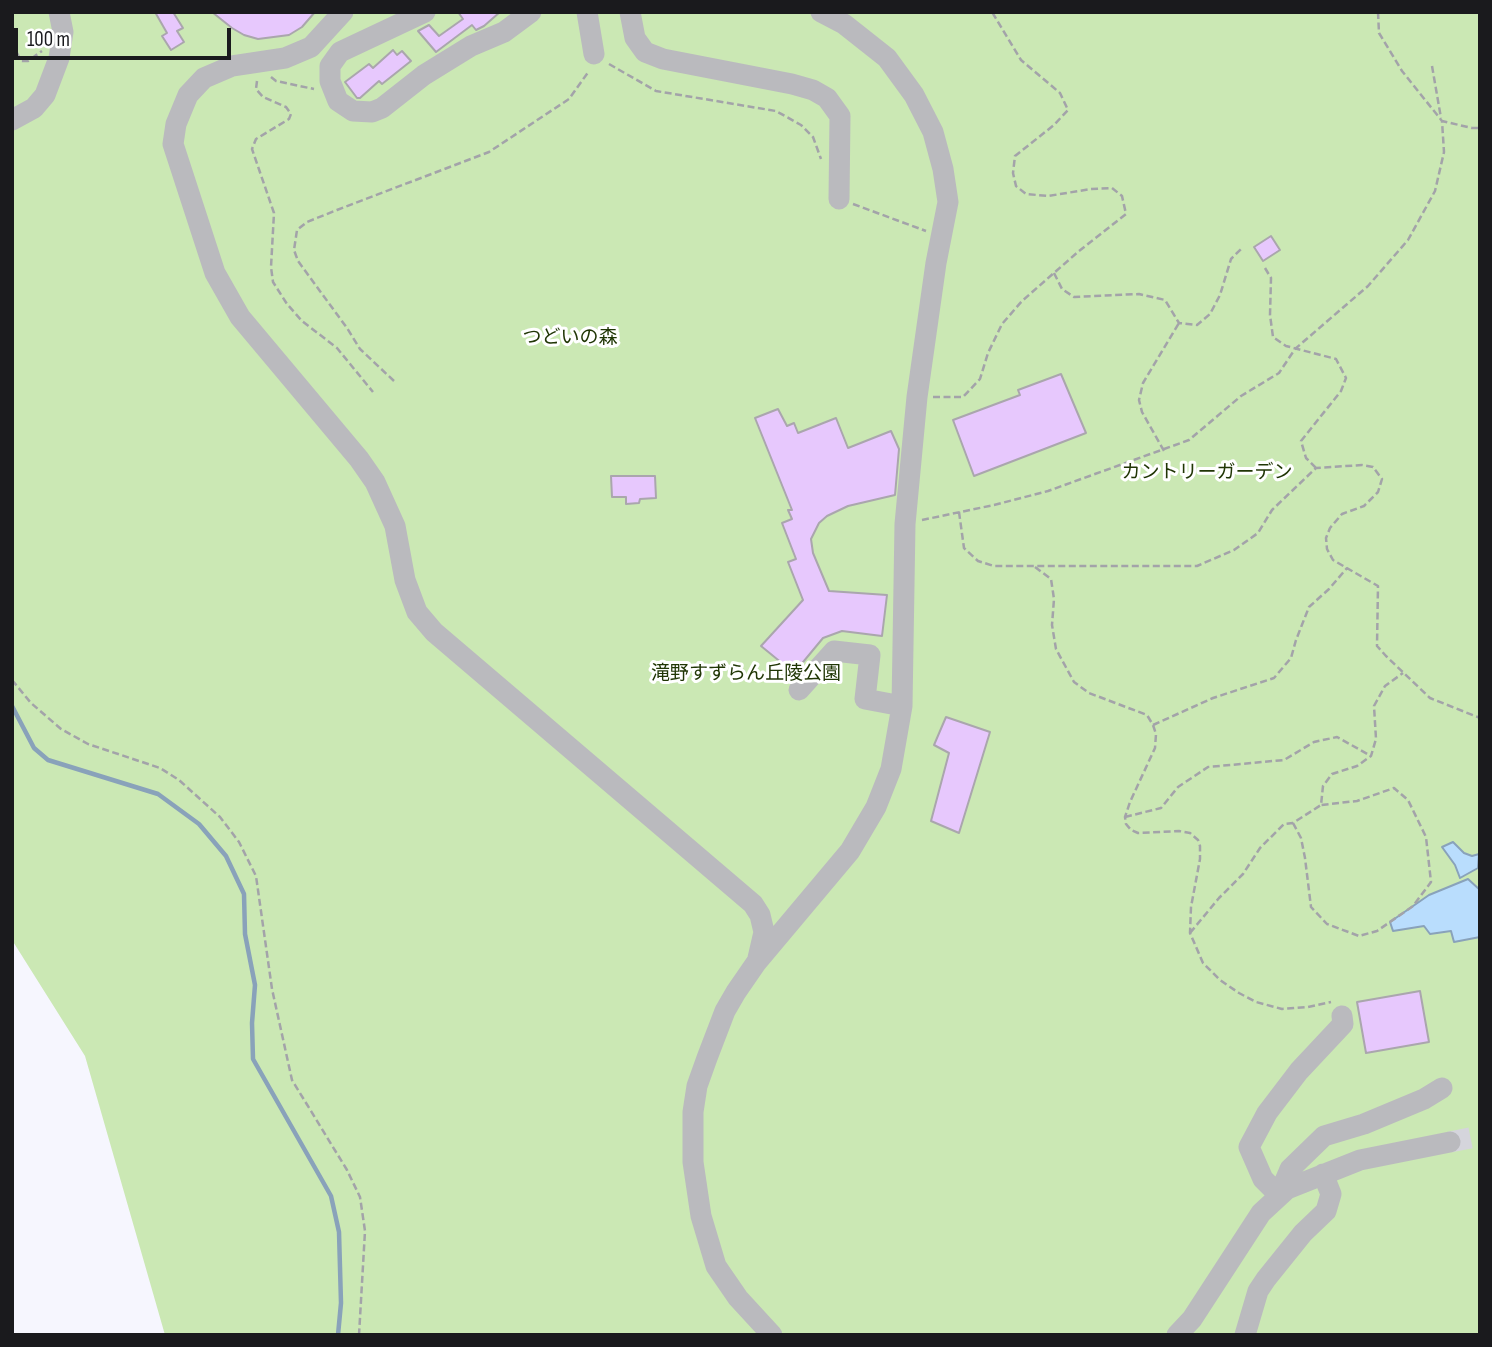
<!DOCTYPE html>
<html>
<head>
<meta charset="utf-8">
<style>
	body { margin:0 }
	#map { position:relative; width:1492px; height:1347px; overflow:hidden; background:#f6f6fe; font-family:"Sofia Sans Condensed",sans-serif }
	canvas { display:block }
	.frame { position:absolute; inset:0; border:14px solid #1a1a1d; pointer-events:none }
	.scale { position:absolute; left:14px; top:28px; width:217px; height:32px; box-sizing:border-box; border:4px solid #1a1a1d; border-top:0; padding-left:9px; font-size:21px; line-height:24px; white-space:nowrap; color:#1a1a1d; -webkit-text-stroke:5px #fff; paint-order:stroke }
</style>
</head>
<body>
<div id="map">
<canvas width="1492" height="1347"></canvas>
<div class="frame"></div>
<div class="scale">100 m</div>
</div>
<script>
const ctx = document.querySelector('canvas').getContext('2d');
ctx.lineJoin = 'round';
function fill(path, color) { ctx.fillStyle = color; ctx.fill(path, 'evenodd'); }
const shape = rows => new Path2D(rows.map(r => 'M' + r).join(''));
function trace(path, color, width, dash) { ctx.strokeStyle = color; ctx.lineWidth = width; ctx.lineCap = dash ? 'butt' : 'round'; ctx.setLineDash(dash || []); ctx.stroke(path); }
function label(font, color, halo, rows, align = 'center') {
  ctx.font = font + ' "Sofia Sans Condensed","Noto Sans JP",sans-serif'; ctx.lineWidth = 6; ctx.setLineDash([]); ctx.textBaseline = 'middle'; ctx.strokeStyle = halo; ctx.fillStyle = color; for (const [text, x, y, turn = 0] of rows) {
    ctx.save(); ctx.translate(x, y); ctx.rotate((+turn || 0) * Math.PI / 180); ctx.textAlign = isNaN(turn) ? turn : align; if (halo) ctx.strokeText(text, 0, 0); ctx.fillText(text, 0, 0); ctx.restore();
  }
}
const green = shape([
	[12,12,1480,12,1480,1335,165,1335,85,1056,12,940]
]);
const water = shape([
	[1453,842,1464,853,1472,856,1479,854,1478,868,1460,878,1455,865,1442,847,1453,842],
	[1468,879,1480,890,1480,937,1454,942,1451,931,1430,934,1424,926,1393,931,1390,922,1429,895,1468,879]
]);
const stream = shape([
	[12,706,34,748,48,760,158,794,199,824,226,856,244,894,245,934,255,985,252,1023,253,1059,331,1196,339,1232,341,1303,338,1335]
]);
const building = shape([
	[155,12,173,12,183,28,177,31,184,42,171,50,162,36,167,33,155,12],
	[212,12,315,12,302,27,289,35,258,39,244,35,232,28,212,12],
	[458,12,500,12,484,26,476,30,472,25,436,52,418,31,429,25,439,36,463,19,458,12],
	[393,50,397,55,402,51,411,61,382,84,379,81,360,98,357,98,345,82,369,64,373,68,393,50],
	[1271,236,1280,250,1263,261,1254,247,1271,236],
	[1061,374,1086,433,974,476,953,420,1020,395,1018,390,1061,374],
	[778,409,787,426,794,423,798,433,836,418,848,448,891,431,899,449,895,495,848,506,827,516,819,523,811,539,813,553,829,591,887,595,882,636,842,631,823,638,794,673,761,646,803,600,788,562,796,559,782,523,792,519,788,510,792,510,755,418,778,409],
	[611,476,655,476,656,498,640,499,639,503,626,504,626,497,612,497,611,476],
	[946,717,990,732,959,833,931,821,949,753,934,745,946,717],
	[1420,991,1429,1042,1366,1053,1357,1002,1420,991]
]);
const minorTunnel = shape([
	[1450,1142,1480,1136]
]);
const path = shape([
	[1378,12,1379,33,1402,71,1442,121],
	[12,43,21,61,28,61,42,51],
	[609,64,656,91,776,111,801,125,813,137,821,159],
	[1432,66,1441,118],
	[271,77,276,81,314,89],
	[257,81,256,89,263,97,286,107,291,114,289,119,256,139,252,149,274,213,271,267,273,282,287,304,302,321,337,348,373,392],
	[853,204,926,231],
	[1265,268,1271,278,1270,315,1273,337,1286,346,1336,359,1346,378,1341,391,1301,441,1306,458,1316,468],
	[1054,273,1062,289,1074,297,1139,294,1165,300,1179,323,1197,325,1210,314,1220,295,1231,259,1242,248],
	[394,381,360,349,347,328,298,261,294,250,297,230,307,222,337,210,489,152,569,99,589,71],
	[933,397,963,397,980,379,988,353,1002,324,1022,301,1079,251,1126,214,1122,196,1112,188,1091,189,1048,196,1026,194,1016,186,1013,173,1015,156,1054,125,1068,110,1060,93,1021,60,992,12],
	[1164,451,1142,412,1139,400,1143,383,1179,323],
	[959,512,964,548,978,561,994,566,1197,566,1234,550,1258,533,1272,510,1316,468,1362,465,1373,467,1382,479,1378,492,1364,506,1342,514,1330,528,1326,538,1327,549,1333,560,1378,586,1377,646,1386,656,1430,698,1480,718],
	[922,520,994,505,1048,491,1189,440,1241,396,1279,373,1295,349,1368,286,1408,240,1435,191,1444,152,1442,121,1472,128,1480,128],
	[1035,567,1051,579,1054,599,1052,625,1056,649,1074,682,1089,693,1147,715,1153,725,1156,734,1155,748,1130,802,1125,817,1126,824,1131,830,1138,833,1179,831,1190,833,1198,840,1200,846,1200,859,1191,907,1190,933,1203,963,1220,980,1239,993,1256,1002,1282,1009,1308,1007,1331,1002],
	[12,680,31,703,61,729,88,744,160,768,179,780,220,817,239,842,256,876,272,989,292,1080,347,1170,360,1197,365,1231,359,1335],
	[1153,725,1213,698,1274,678,1291,658,1296,640,1309,607,1329,589,1347,568],
	[1125,817,1161,808,1178,787,1208,767,1284,760,1314,742,1337,737,1371,756],
	[1293,823,1301,838,1305,858,1311,907,1327,924,1359,936,1377,931,1413,906,1431,882,1426,837,1408,800,1394,788,1357,801,1321,805],
	[1190,933,1219,898,1243,874,1260,848,1284,824,1293,823,1321,805,1323,786,1332,774,1357,766,1371,756,1376,739,1374,706,1385,686,1403,673]
]);
const minor = shape([
	[343,12,311,47,285,58,232,66,204,78,188,95,176,124,173,144,215,273,240,317,359,459,375,482,395,526,405,580,417,612,434,632,753,904,760,915,764,932,758,958],
	[425,12,340,52,330,66,330,81,338,101,353,111,372,112,382,108,424,75,471,46,504,32,531,12],
	[587,12,594,54],
	[630,12,635,38,645,52,663,59,792,84,813,90,827,98,840,116,839,199],
	[12,120,34,108,45,95,59,58,63,32,59,12],
	[799,690,834,651,870,655,865,699,902,706],
	[1342,1016,1343,1024,1299,1071,1267,1113,1249,1147,1263,1179,1279,1195,1290,1169,1324,1136,1364,1124,1424,1099,1442,1088],
	[772,1335,738,1298,716,1266,701,1216,693,1162,693,1112,697,1086,707,1058,725,1011,736,992,756,963,850,851,876,807,891,769,902,706,905,524,917,397,936,263,948,202,943,169,933,132,914,95,887,58,844,24,821,12],
	[1177,1335,1192,1319,1261,1213,1287,1189,1360,1160,1450,1142],
	[1245,1335,1258,1291,1266,1279,1303,1233,1326,1211,1331,1194,1323,1174]
]);
const parkNames = [
	["つどいの森",570,338],
	["カントリーガーデン",1207,473],
	["滝野すずらん丘陵公園",746,674]
];
fill(green, '#cbe8b4');
fill(water, '#b9ddfd');
trace(water, '#89a2ba', 2);
trace(stream, '#89a2ba', 4.5);
fill(building, '#e7c8fd');
trace(building, '#aaa6ad', 2);
trace(minorTunnel, '#d5d5dc', 21, [21, 10]);
trace(path, '#a3a3a9', 2.5, [7, 3.5]);
trace(minor, '#bababe', 21);
label('19px', '#203605', '#fff', parkNames);
</script>
</body>
</html>
